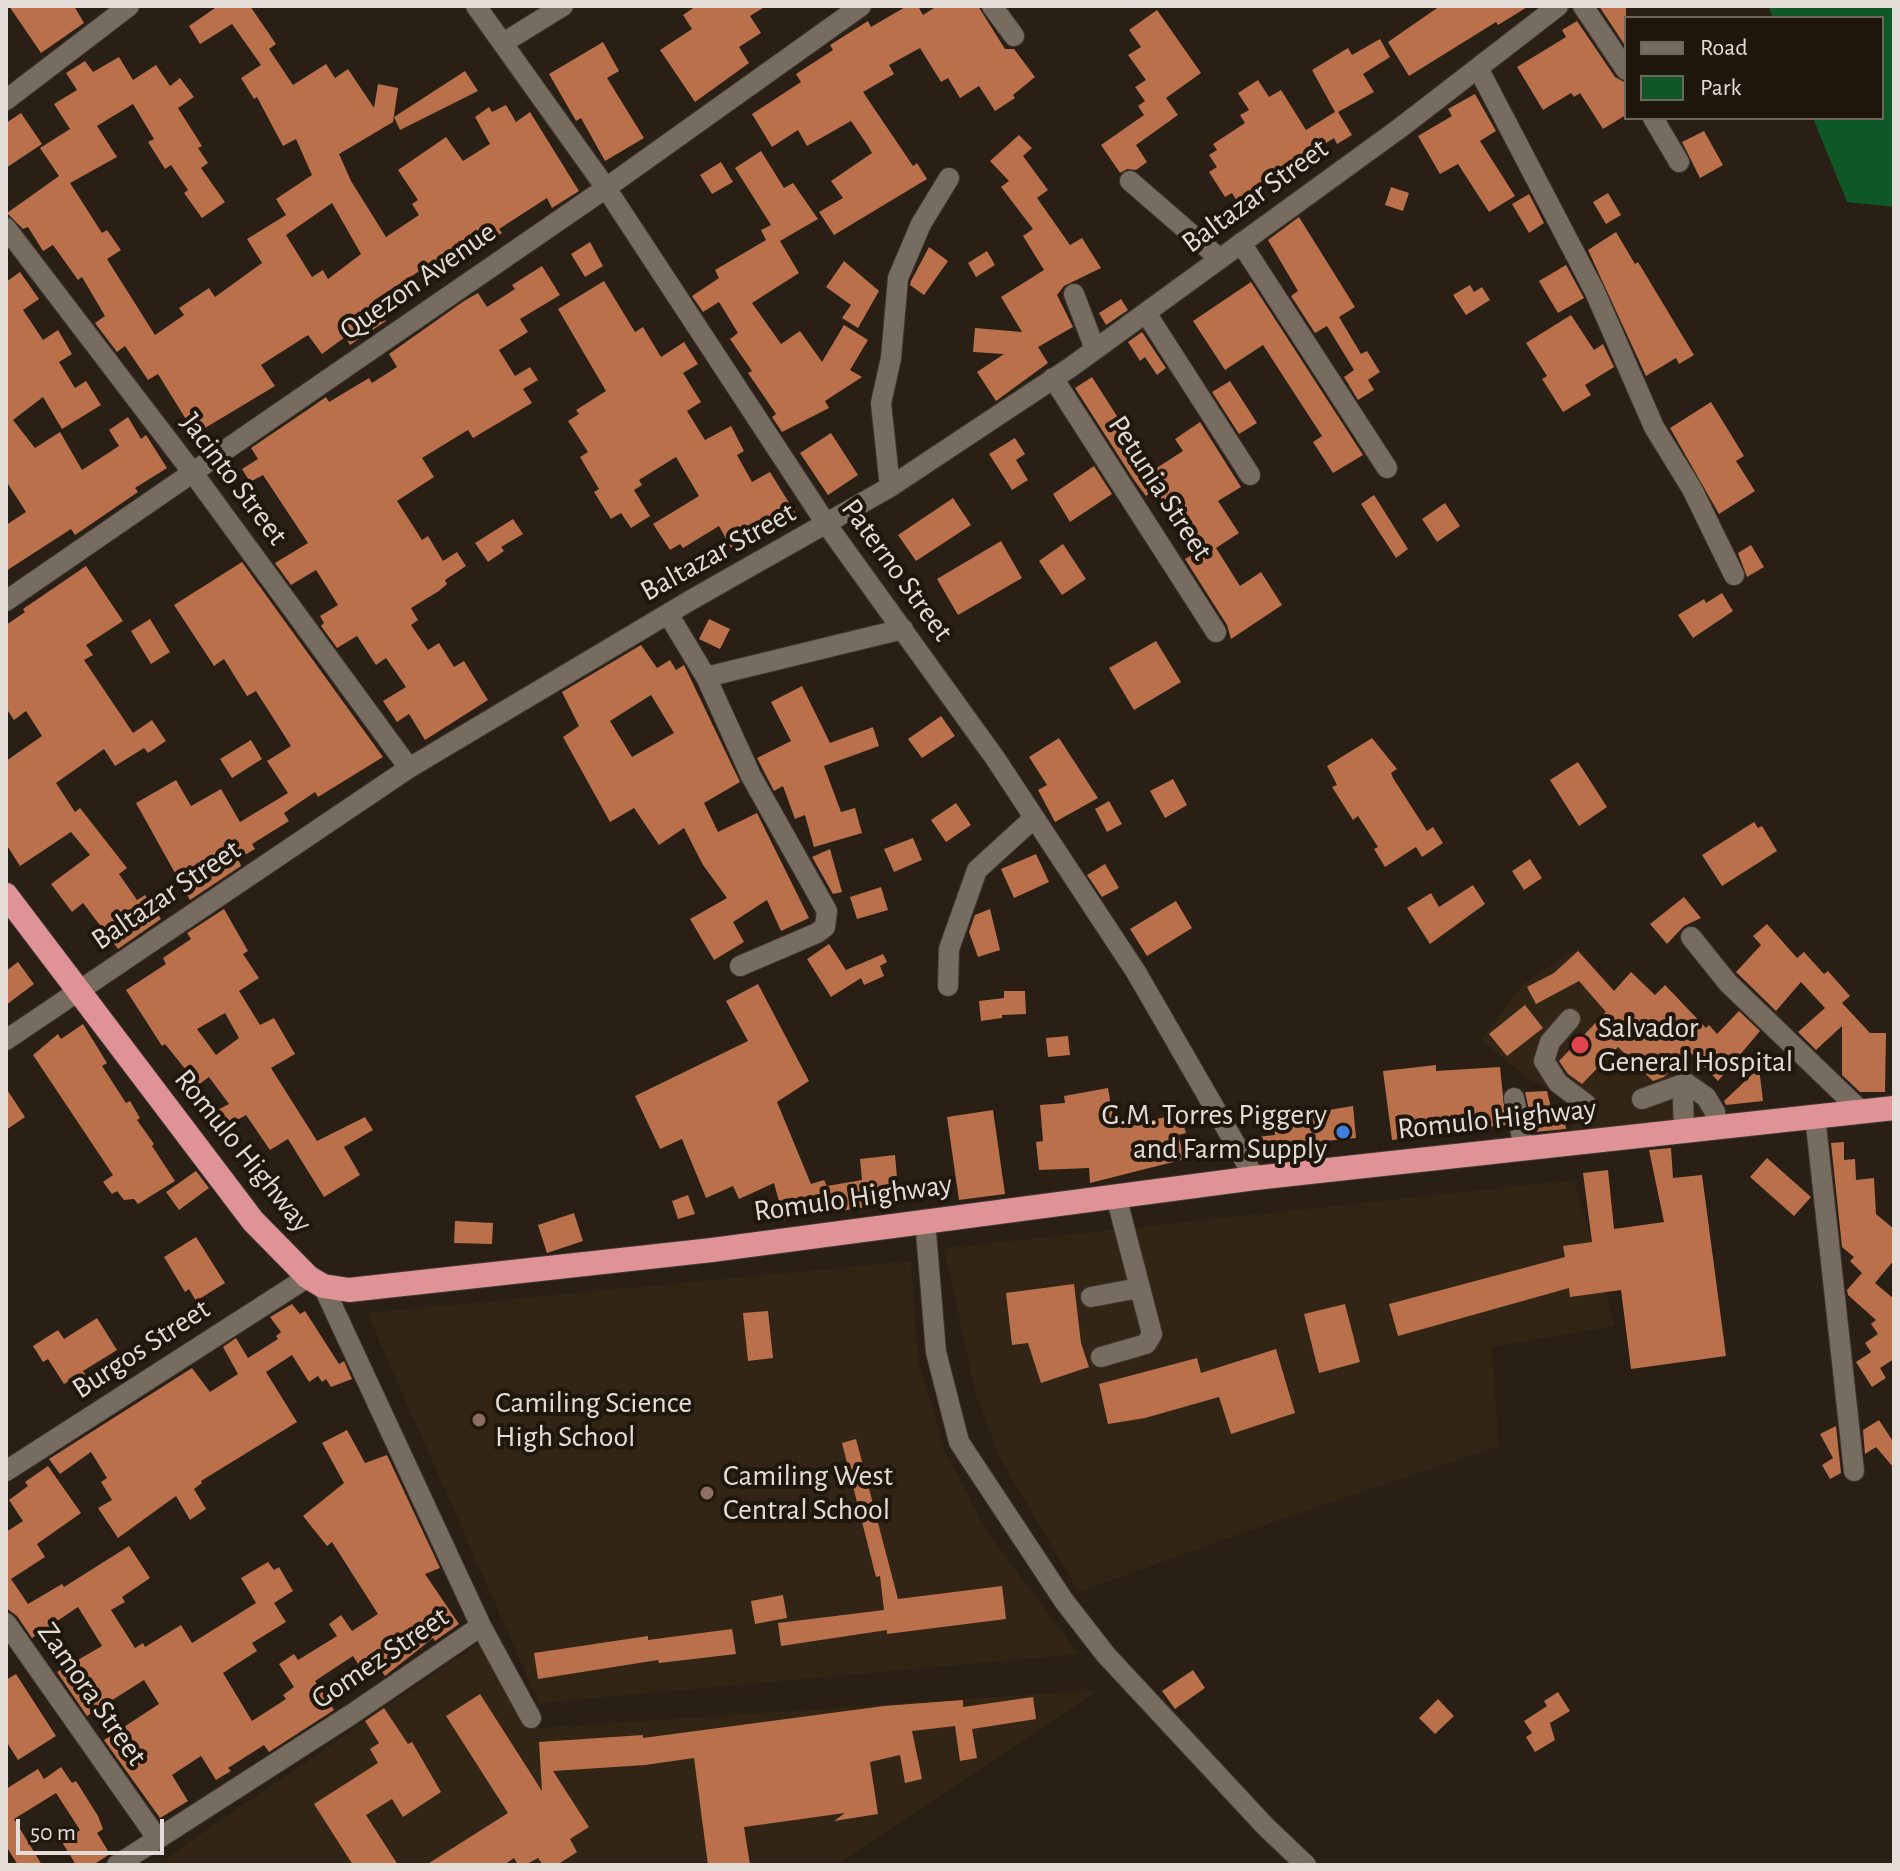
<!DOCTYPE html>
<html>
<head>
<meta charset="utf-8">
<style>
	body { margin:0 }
	#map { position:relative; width:1900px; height:1871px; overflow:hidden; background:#291f15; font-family:"Alegreya Sans",sans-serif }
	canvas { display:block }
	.frame { position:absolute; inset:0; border:8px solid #e4ddd7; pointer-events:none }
	.legend { position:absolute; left:1624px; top:16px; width:260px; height:104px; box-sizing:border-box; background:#1f160c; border:2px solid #6e665d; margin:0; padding:10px 14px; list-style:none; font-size:24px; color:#e4ddd7 }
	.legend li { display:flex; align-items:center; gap:16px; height:40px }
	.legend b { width:40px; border:2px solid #6e665d }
	.scale { position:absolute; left:16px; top:1819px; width:148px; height:36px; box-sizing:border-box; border:4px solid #e4ddd7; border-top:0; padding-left:10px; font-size:24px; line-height:28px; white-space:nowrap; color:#e4ddd7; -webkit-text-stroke:6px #1f160c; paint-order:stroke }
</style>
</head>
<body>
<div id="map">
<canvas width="1900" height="1871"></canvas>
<div class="frame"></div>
<ul class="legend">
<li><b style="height:10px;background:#776c60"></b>Road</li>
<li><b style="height:22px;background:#0d5826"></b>Park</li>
</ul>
<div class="scale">50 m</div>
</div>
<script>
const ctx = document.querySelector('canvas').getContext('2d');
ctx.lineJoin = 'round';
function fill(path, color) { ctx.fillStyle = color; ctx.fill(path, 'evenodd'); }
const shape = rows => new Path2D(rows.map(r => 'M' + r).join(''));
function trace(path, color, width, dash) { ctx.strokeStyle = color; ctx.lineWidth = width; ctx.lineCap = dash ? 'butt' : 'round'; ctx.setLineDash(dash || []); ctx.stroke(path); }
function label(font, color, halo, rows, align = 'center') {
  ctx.font = font + ' "Alegreya Sans",sans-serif'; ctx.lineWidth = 8; ctx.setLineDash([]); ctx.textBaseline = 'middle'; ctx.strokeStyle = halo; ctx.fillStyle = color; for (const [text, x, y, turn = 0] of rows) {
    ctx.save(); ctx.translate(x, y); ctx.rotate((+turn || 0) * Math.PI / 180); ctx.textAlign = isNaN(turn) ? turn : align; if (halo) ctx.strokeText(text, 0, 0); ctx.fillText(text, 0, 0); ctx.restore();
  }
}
const built = shape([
	[1578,948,1616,991,1678,1050,1731,1114,1573,1133,1571,1109,1546,1086,1531,1081,1481,1040,1523,984],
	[1574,1180,1615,1326,1491,1347,1499,1446,1279,1520,1079,1592,1000,1458,976,1395,944,1248],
	[911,1261,918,1359,945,1451,989,1535,1079,1654,539,1703,367,1313],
	[491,1635,540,1728,1099,1690,836,1865,170,1865,166,1858]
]);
const green = shape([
	[1768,6,1894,6,1894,207,1847,202,1813,118,1882,118,1882,18,1773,18]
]);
const building = shape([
	[9,6,74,6,84,23,41,53],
	[218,6,250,6,276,44,269,49,293,85,326,64,335,78,348,69,374,108,378,84,398,88,393,122,339,154,351,181,386,237,419,215,412,204,418,200,398,170,446,137,463,161,490,144,475,117,489,107,492,112,506,105,516,122,530,112,579,191,552,208,547,198,499,229,502,233,428,283,421,270,373,301,386,321,350,345,345,337,322,354,308,335,261,365,275,386,195,434,158,374,148,380,125,346,117,352,95,323,105,316,82,277,78,280,53,245,43,251,28,227,23,229,7,213,59,176,40,148,70,129,54,104,77,90,66,73,85,61,93,72,119,57,133,80,156,65,170,86,180,78,194,97,178,108,202,146,198,148,208,163,201,168,225,202,202,218,184,193,188,190,171,165,165,169,148,142,154,139,133,104,97,126,117,157,70,183,102,233,107,230,121,250,107,259,155,335,184,315,179,308,209,288,215,297,262,263,247,239,286,215,276,199,312,175,296,139,283,146,257,97,254,99,241,78,261,65,232,24,200,44,189,26],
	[332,203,361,254,328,279,323,270,312,277,286,235],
	[696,6,766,6,750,16,761,33,739,47,749,63,695,102,660,50,692,29,683,15],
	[907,6,918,6,923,15,937,6,978,6,1005,49,1014,49,1035,77,1013,95,1015,98,995,111,979,86,960,98,948,78,941,82,920,48,889,65,894,74,863,92,913,166,917,163,927,179,834,235,819,212,843,198,831,181,872,153,868,146,851,121,807,146,798,130,772,147,752,114,801,82,796,74,833,50,830,45,868,21,871,27],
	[1440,6,1529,6,1498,25,1496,22,1409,76,1388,42],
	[1599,6,1626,6,1626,47],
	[1157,10,1201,73,1166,98,1178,115,1136,145,1147,162,1136,170,1127,169,1120,173,1101,145,1144,115,1138,106,1145,101,1135,87,1146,80,1128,55,1141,47,1129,30],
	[1577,21,1615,77,1626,83,1626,115,1603,129,1580,93,1574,97,1571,93,1543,110,1517,67,1566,37,1562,30],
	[1380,39,1390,57,1363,74,1374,92,1338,112,1352,135,1337,144,1334,138,1268,180,1252,192,1259,203,1244,213,1232,193,1225,197,1209,172,1217,167,1209,155,1217,150,1213,144,1245,123,1240,115,1249,110,1238,93,1258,80,1269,97,1281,90,1306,130,1335,112,1312,70,1348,48,1352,55],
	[603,42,619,71,607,78,644,138,605,161,581,118,576,121,549,74],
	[465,71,478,91,400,130,394,117],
	[1475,94,1496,131,1480,141,1515,196,1489,212,1458,164,1440,174,1418,136,1452,116,1448,109],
	[21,113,42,144,6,168,6,123],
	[1704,131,1723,165,1700,178,1682,142],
	[1019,135,1032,148,1023,156,1048,190,1037,198,1070,245,1082,238,1101,268,1064,286,1057,295,1073,327,1038,347,1048,363,996,401,977,372,1004,354,973,352,975,328,1022,332,1001,297,1044,270,1023,236,1033,229,1001,187,1009,181,990,161],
	[761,151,784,188,793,183,818,219,780,241,799,273,752,303,781,344,800,331,822,362,844,325,868,340,850,370,862,377,825,401,829,408,782,432,772,417,776,414,748,373,752,371,730,339,738,333,719,302,703,312,692,296,719,278,715,270,766,240,761,230,771,225,735,168],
	[721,162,733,182,712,194,700,175],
	[1391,187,1409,193,1403,211,1385,205],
	[1608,193,1621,215,1606,224,1593,202],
	[1529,194,1544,223,1529,233,1512,204],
	[1299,217,1355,307,1339,317,1361,354,1367,351,1380,372,1368,380,1374,390,1358,400,1344,377,1354,370,1327,326,1315,333,1291,296,1298,291,1268,240],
	[1616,232,1635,264,1638,262,1694,355,1679,364,1676,358,1646,376,1588,250],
	[590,242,603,266,585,277,571,254],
	[929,247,948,261,924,295,910,285,911,281],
	[987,251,995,265,976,277,968,263],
	[844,261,879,291,858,328,842,318,851,305,826,287],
	[1566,265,1584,298,1558,313,1539,281],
	[542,266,560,295,520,319,528,332,499,350,515,376,530,367,538,380,523,389,532,403,473,438,468,430,422,458,434,477,397,501,422,540,428,536,443,561,457,552,466,566,445,580,447,584,439,591,411,608,418,620,411,625,428,650,439,643,454,667,464,661,488,700,425,740,409,714,397,722,383,701,406,687,386,658,376,665,357,636,337,648,321,626,324,623,320,616,338,605,316,570,291,585,275,563,308,543,263,475,250,482,242,469,258,459,251,448,313,406,326,397,329,402,369,378,372,383,397,367,389,354,464,301,478,293,487,307,515,289,512,285],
	[20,272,39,299,23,310,43,340,58,330,72,354,59,362,75,388,86,381,101,405,62,429,43,397,13,420,35,448,60,432,82,470,119,446,109,430,128,417,141,439,146,435,167,468,135,488,138,492,75,535,71,529,6,571,6,525,26,512,6,481,6,282],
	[604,281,635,332,643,327,661,357,684,342,698,364,683,373,701,402,687,411,705,440,731,426,744,451,737,455,752,482,770,472,796,514,731,548,719,526,683,548,680,544,670,550,653,524,699,496,676,457,639,480,642,485,634,490,650,516,631,528,621,513,611,519,594,492,599,489,580,457,588,452,568,421,579,414,576,410,606,391,558,309],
	[1251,282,1363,455,1333,473,1313,442,1322,436,1263,345,1225,370,1193,321],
	[1470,285,1474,292,1482,287,1490,300,1466,315,1453,295],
	[1121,299,1128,310,1106,325,1099,313],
	[1571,315,1594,350,1603,344,1614,367,1585,385,1591,395,1563,412,1542,379,1547,376,1526,343],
	[1142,332,1166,368,1157,375,1145,357,1140,361,1128,342],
	[1092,377,1152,471,1183,451,1175,439,1200,422,1241,487,1218,501,1239,533,1216,548,1240,586,1261,572,1282,605,1231,639,1227,625,1185,559,1194,554,1153,491,1146,496,1134,480,1075,388],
	[1230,381,1257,423,1239,434,1212,392],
	[1711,402,1744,456,1736,461,1755,491,1719,514,1670,428],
	[831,433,858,475,828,495,800,453],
	[1015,438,1025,454,1016,460,1028,480,1012,490,989,454],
	[1094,466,1112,494,1070,522,1053,494],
	[1374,495,1408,549,1396,558,1361,504],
	[953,498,971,525,916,561,898,535],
	[1445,503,1460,526,1437,542,1422,519],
	[513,519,523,534,501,547,504,551,488,562,475,543],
	[1001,541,1022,578,958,615,937,579],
	[1063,544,1086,579,1062,595,1039,561],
	[1751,545,1764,567,1747,577,1738,553],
	[242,562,383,757,318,797,315,792,284,813,289,821,252,844,255,849,238,859,241,866,190,900,136,803,176,780,191,806,221,789,240,822,288,793,267,761,291,746,256,691,247,696,224,659,214,666,174,605],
	[86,566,123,621,86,645,93,655,84,660,133,733,152,720,166,741,148,753,144,748,115,766,104,749,56,783,75,812,80,808,127,868,119,874,137,900,145,895,161,919,118,949,83,903,72,912,51,884,90,855,71,832,20,866,6,844,6,761,42,736,26,711,14,720,6,708,6,625,25,612,23,609],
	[1722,593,1733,611,1693,638,1678,615,1704,599,1706,603],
	[150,619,170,652,151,664,131,631],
	[709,619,730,629,720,649,699,639],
	[1156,641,1181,682,1134,710,1109,668],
	[641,645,657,668,670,660,676,670,684,665,740,782,704,803,718,832,757,813,809,918,781,931,767,900,733,922,744,942,714,960,690,919,727,898,703,865,684,828,659,845,634,808,610,822,563,737,579,726,562,692],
	[651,695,674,733,632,757,610,721],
	[802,686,830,743,873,727,879,746,824,766,841,812,855,808,862,833,814,847,805,815,795,819,783,786,774,791,757,758,791,741,771,702],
	[941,716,955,736,922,758,908,739],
	[1059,738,1098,798,1055,822,1038,790,1047,785,1029,757],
	[1372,738,1397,769,1391,773,1393,778,1427,831,1433,827,1443,843,1422,857,1416,847,1385,867,1374,849,1378,847,1358,816,1353,820,1332,787,1337,785,1327,766],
	[251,740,262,759,232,778,220,759],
	[1578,762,1607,807,1579,826,1550,780],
	[1173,779,1187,805,1165,818,1150,791],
	[1109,801,1122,824,1107,832,1095,809],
	[956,803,971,825,946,842,931,820],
	[1754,822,1758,828,1762,826,1777,851,1722,886,1702,855],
	[913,838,922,860,894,872,884,849],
	[830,849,842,892,833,894,812,857],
	[1036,854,1049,882,1014,898,1001,869],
	[1530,859,1542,878,1524,890,1512,871],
	[1105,864,1119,888,1102,897,1087,875],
	[1473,885,1485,904,1430,944,1407,908,1431,893,1439,907],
	[881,887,888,910,857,919,850,897],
	[1684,897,1701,918,1684,926,1667,944,1650,924],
	[1176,901,1192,928,1147,956,1130,929],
	[224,909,248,951,243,954,259,978,239,991,260,1025,274,1018,295,1054,271,1068,317,1141,365,1117,373,1130,344,1147,360,1175,324,1197,288,1139,270,1150,246,1115,223,1128,214,1112,229,1104,209,1077,198,1085,165,1044,162,1046,126,990,166,964,163,958,191,939,187,933],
	[225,1013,239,1038,216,1055,197,1029],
	[990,909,1000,950,978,957,969,932,975,915],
	[1767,924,1797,958,1804,952,1824,974,1828,971,1850,996,1842,1003,1870,1033,1886,1033,1885,1092,1860,1092,1842,1075,1842,1026,1816,1050,1798,1032,1825,1008,1801,982,1776,1011,1736,972,1761,945,1753,936],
	[829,944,846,970,883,954,887,962,880,966,884,976,864,985,861,978,831,997,807,959],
	[1578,951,1614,991,1631,972,1655,995,1665,985,1706,1028,1709,1025,1717,1034,1739,1011,1760,1031,1718,1081,1689,1051,1664,1077,1653,1081,1618,1047,1582,1084,1568,1074,1559,1061,1606,1012,1579,981,1536,1004,1527,987,1554,973],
	[18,962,34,984,6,1005,6,971],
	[758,984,809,1081,777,1102,811,1184,824,1180,827,1186,862,1180,860,1159,895,1155,897,1178,891,1179,895,1202,823,1214,822,1210,784,1220,774,1183,739,1199,733,1186,706,1198,682,1139,660,1149,635,1096,748,1041,726,1001],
	[1004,991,1025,991,1026,1014,1002,1015,1002,1018,981,1021,979,1001,1004,998],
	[1525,1005,1543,1028,1507,1056,1489,1034],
	[83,1024,107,1063,102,1066,126,1103,130,1101,140,1118,137,1120,154,1144,152,1146,175,1181,138,1204,134,1199,124,1200,117,1191,112,1194,103,1182,113,1175,33,1055,58,1034,61,1039],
	[1068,1036,1070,1055,1048,1057,1046,1038],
	[1436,1065,1436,1071,1500,1067,1506,1125,1477,1128,1476,1119,1441,1124,1442,1134,1392,1140,1383,1071],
	[1759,1068,1763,1101,1726,1105,1724,1101],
	[6,1088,25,1117,6,1130],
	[1108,1088,1115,1128,1180,1114,1186,1133,1178,1135,1185,1159,1090,1183,1089,1168,1039,1170,1036,1142,1043,1141,1040,1105,1065,1103,1064,1096],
	[1547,1091,1552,1112,1564,1111,1566,1129,1534,1132,1525,1092],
	[1353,1106,1356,1138,1305,1143,1306,1149,1256,1154,1247,1138,1275,1135,1274,1119],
	[993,1110,1005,1194,959,1200,947,1117],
	[1844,1142,1844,1160,1855,1159,1856,1180,1874,1178,1876,1214,1894,1229,1894,1260,1875,1283,1894,1299,1894,1359,1880,1368,1886,1378,1872,1387,1856,1362,1871,1352,1865,1343,1878,1334,1871,1324,1876,1320,1848,1295,1847,1290,1862,1273,1850,1261,1854,1257,1842,1247,1831,1143],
	[1671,1148,1673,1178,1702,1175,1726,1356,1631,1369,1621,1290,1570,1297,1569,1288,1398,1336,1389,1304,1565,1257,1563,1246,1592,1242,1583,1173,1608,1170,1614,1229,1664,1222,1649,1150],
	[1767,1158,1811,1197,1794,1216,1750,1177],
	[196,1171,209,1188,179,1210,166,1192],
	[688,1195,695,1214,678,1219,672,1201],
	[574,1213,583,1241,547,1253,538,1225],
	[455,1221,493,1223,492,1244,454,1243],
	[196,1237,225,1283,196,1301,189,1289,185,1292,164,1257],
	[1074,1284,1081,1343,1089,1367,1041,1383,1028,1343,1012,1345,1006,1293],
	[292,1304,300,1314,305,1311,339,1364,344,1361,352,1379,331,1387,326,1379,322,1382,318,1376,309,1382,292,1355,266,1372,297,1422,201,1481,202,1483,194,1489,206,1509,190,1520,176,1496,118,1538,98,1508,112,1500,101,1482,107,1478,91,1452,60,1474,49,1459,192,1368,210,1392,238,1374,223,1347,236,1338,248,1358,278,1339,276,1336,281,1332,270,1317],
	[1345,1304,1360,1362,1319,1373,1304,1314],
	[768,1311,773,1358,748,1361,743,1313],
	[97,1318,117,1350,83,1371,94,1387,80,1397,69,1381,64,1384,48,1359,43,1362,33,1346,58,1330,64,1339],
	[1276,1349,1295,1413,1231,1434,1219,1397,1145,1418,1108,1424,1099,1384,1197,1358,1201,1373],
	[1879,1420,1894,1443,1894,1468,1876,1447,1865,1454,1863,1430],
	[1836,1426,1841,1473,1830,1479,1822,1465,1833,1458,1820,1434],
	[347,1430,365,1463,387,1455,440,1568,425,1574,459,1624,435,1641,433,1638,385,1676,375,1661,362,1670,353,1656,315,1681,334,1710,269,1752,264,1745,228,1768,231,1771,216,1780,201,1756,172,1775,188,1801,160,1818,104,1740,159,1704,144,1680,87,1716,57,1672,102,1646,78,1607,32,1638,17,1616,6,1608,6,1532,23,1521,9,1500,28,1486,25,1482,48,1466,81,1513,37,1544,45,1557,11,1579,28,1604,62,1584,64,1587,129,1546,150,1578,122,1597,125,1602,111,1610,135,1648,143,1643,145,1647,181,1625,192,1643,256,1603,241,1578,268,1562,274,1570,279,1567,293,1591,274,1603,286,1622,252,1643,257,1651,223,1673,252,1721,286,1699,283,1695,294,1687,279,1664,294,1654,298,1660,337,1636,329,1624,341,1615,352,1631,378,1614,332,1542,327,1546,303,1516,344,1483,322,1443],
	[856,1439,898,1599,1002,1586,1006,1619,887,1634,887,1630,781,1646,778,1623,884,1610,880,1576,876,1577,842,1443],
	[783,1595,787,1618,755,1624,751,1601],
	[732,1629,736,1654,659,1663,658,1660,538,1679,534,1653,648,1636,648,1640],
	[1193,1670,1205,1688,1175,1709,1162,1691],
	[16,1674,56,1736,18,1760,6,1741,6,1680],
	[1558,1692,1570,1711,1550,1723,1555,1740,1535,1752,1526,1737,1532,1733,1524,1721,1547,1706,1544,1701],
	[480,1694,542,1791,539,1742,643,1735,643,1738,884,1706,963,1700,963,1707,1033,1697,1036,1719,972,1729,977,1758,960,1761,955,1726,912,1731,922,1779,905,1783,900,1755,870,1762,878,1814,834,1821,845,1813,744,1827,750,1865,708,1865,694,1758,645,1765,553,1771,589,1827,570,1839,577,1852,557,1865,543,1865,538,1858,525,1865,518,1865,514,1858,504,1865,426,1865,508,1813,446,1716],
	[1438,1699,1454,1716,1435,1734,1419,1718],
	[384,1708,408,1744,412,1742,441,1792,403,1817,392,1799,366,1815,398,1865,353,1865,314,1804,378,1763,370,1749,379,1743,365,1721],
	[61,1767,72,1783,76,1781,98,1816,103,1829,97,1833,110,1854,93,1865,76,1865,62,1842,80,1830,56,1793,14,1819,42,1865,18,1865,6,1846,6,1789,38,1769,44,1779]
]);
const minor = shape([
	[476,6,606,188,827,525,995,758,1136,972,1255,1178],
	[992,6,1014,36],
	[1583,6,1626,70],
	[503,43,563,6],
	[1478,68,1595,292,1654,427,1692,489,1734,575],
	[6,100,129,6],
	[1653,118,1679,162],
	[1130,181,1220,259],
	[6,228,193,473,409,768],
	[1241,243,1387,468],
	[1074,294,1095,349],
	[1146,313,1250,475],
	[1053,378,1216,632],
	[890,487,881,403,891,358,898,278,921,224,949,178],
	[6,601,606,188,861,6],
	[668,614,706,677,751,776,827,911,825,927,817,933,740,966],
	[706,677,903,629],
	[1691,937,1728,983,1861,1111],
	[948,986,949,949,977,870,1034,818],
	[1570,1019,1550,1042,1544,1061,1558,1083,1586,1104],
	[6,1040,409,768,691,600,890,487,1071,367,1400,128,1558,6],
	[1514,1098,1524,1148],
	[1642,1099,1686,1083,1706,1097,1715,1112,1716,1127],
	[1683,1101,1684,1131],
	[1815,1116,1854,1471],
	[925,1220,936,1352,959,1442,1064,1601,1106,1655,1266,1827,1306,1865],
	[1091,1297,1139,1288],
	[1101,1357,1146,1344,1152,1334,1116,1196],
	[6,1471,308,1277],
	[6,1623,157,1838],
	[481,1626,531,1718],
	[117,1865,352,1714,481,1626,323,1286]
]);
const highway = shape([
	[6,895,253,1221,308,1277,323,1286,349,1290,712,1250,1255,1178,1894,1108]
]);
const markers = [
	[1580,1045,10,"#e0444e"],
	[1343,1132,8,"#3f7fe0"],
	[479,1420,8,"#8d6e63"],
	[707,1493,8,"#8d6e63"]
];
const streetNames = [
	["Baltazar Street",1255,196,-36],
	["Quezon Avenue",418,281,-35],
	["Jacinto Street",234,479,53],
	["Petunia Street",1160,488,57],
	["Baltazar Street",718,552,-29],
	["Paterno Street",897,570,54],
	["Baltazar Street",166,895,-34],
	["Romulo Highway",1497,1119,-6],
	["Romulo Highway",243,1151,51],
	["Romulo Highway",853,1198,-8],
	["Burgos Street",141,1349,-33],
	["Gomez Street",380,1658,-34],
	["Zamora Street",92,1694,55]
];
const poiNames = [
	["Salvador",1598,1028],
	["General Hospital",1598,1062],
	["G.M. Torres Piggery",1327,1115,"right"],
	["and Farm Supply",1327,1149,"right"],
	["Camiling Science",495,1403],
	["High School",495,1437],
	["Camiling West",723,1476],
	["Central School",723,1510]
];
fill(built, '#332516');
fill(green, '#0d5826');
fill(building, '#ba714b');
trace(minor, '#3f3832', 22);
trace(highway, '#3f3832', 26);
trace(minor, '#776c60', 20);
trace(highway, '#df9397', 24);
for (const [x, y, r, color] of markers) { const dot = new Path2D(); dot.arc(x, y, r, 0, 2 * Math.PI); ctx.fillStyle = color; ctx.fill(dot); trace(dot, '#1f160c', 3); }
label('30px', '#e4ddd7', '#1f160c', streetNames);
label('30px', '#e4ddd7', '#1f160c', poiNames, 'left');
</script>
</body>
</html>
